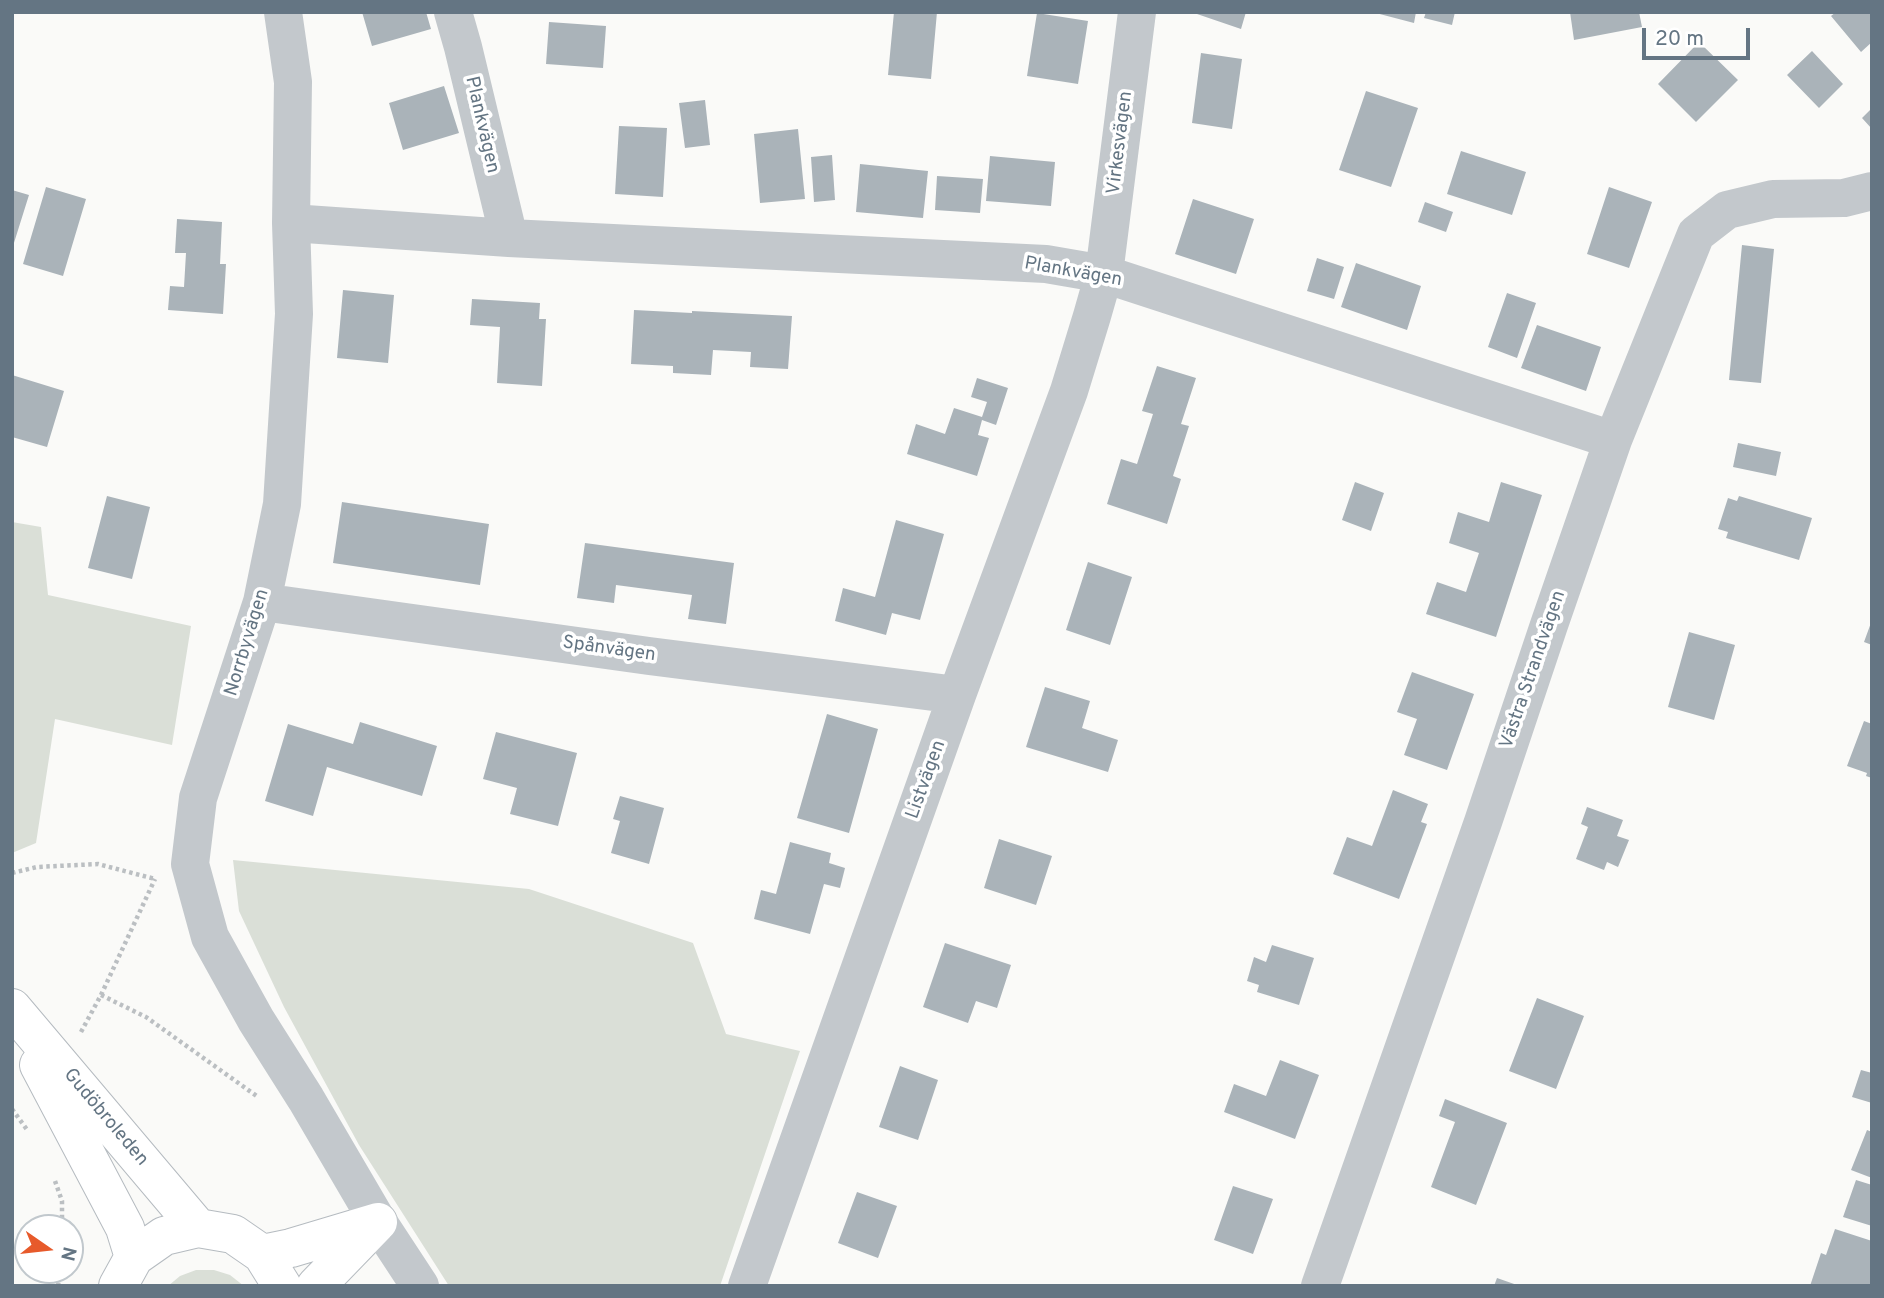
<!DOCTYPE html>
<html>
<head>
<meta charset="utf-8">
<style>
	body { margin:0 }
	#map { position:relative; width:1884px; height:1298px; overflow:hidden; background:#fafaf8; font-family:Overpass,sans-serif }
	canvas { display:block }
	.frame { position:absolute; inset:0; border:14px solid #647583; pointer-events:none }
	.north { position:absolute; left:14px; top:1214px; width:70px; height:70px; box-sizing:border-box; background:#fff; border:2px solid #c1c8cd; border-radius:50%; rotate:104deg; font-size:19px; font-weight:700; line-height:28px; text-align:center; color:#647583 }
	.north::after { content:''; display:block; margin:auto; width:24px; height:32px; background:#e75a2b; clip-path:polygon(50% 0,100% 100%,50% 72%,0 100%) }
	.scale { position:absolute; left:1642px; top:28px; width:108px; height:32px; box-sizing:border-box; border:4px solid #647583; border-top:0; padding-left:9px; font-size:21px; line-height:24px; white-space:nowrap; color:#647583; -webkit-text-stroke:5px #fff; paint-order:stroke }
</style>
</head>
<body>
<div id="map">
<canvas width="1884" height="1298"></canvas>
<div class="frame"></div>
<div class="north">N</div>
<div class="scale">20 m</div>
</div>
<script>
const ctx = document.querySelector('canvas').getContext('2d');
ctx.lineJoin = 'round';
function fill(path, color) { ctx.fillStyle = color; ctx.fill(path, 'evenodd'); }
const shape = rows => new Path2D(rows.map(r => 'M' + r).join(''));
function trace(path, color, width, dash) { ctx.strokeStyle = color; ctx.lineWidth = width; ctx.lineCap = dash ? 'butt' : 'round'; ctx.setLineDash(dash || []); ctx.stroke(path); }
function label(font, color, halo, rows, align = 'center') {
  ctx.font = font + ' Overpass,sans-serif'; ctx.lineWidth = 7; ctx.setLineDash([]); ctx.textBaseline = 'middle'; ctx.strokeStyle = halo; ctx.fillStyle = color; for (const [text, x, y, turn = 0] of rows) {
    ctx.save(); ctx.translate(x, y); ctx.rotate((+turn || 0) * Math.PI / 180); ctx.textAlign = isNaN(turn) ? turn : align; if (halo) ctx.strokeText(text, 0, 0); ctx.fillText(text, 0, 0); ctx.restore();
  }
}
const green = shape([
	[12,522,41,527,48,595,191,626,172,745,55,719,36,843,12,853],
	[233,860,529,889,693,943,726,1034,800,1051,720,1286,449,1286,359,1145,284,1007,239,911],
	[196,1270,214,1270,230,1275,244,1286,168,1286,180,1276]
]);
const building = shape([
	[362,12,426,12,431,29,372,46],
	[894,12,937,12,931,79,888,75],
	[1198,12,1246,12,1241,29,1197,14],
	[1372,12,1416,12,1414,23],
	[1426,12,1455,12,1452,25,1424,18],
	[1570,12,1639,12,1642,27,1574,40],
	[1836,12,1871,12,1872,42,1861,52,1831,16],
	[1037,13,1088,21,1078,84,1027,76],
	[549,22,606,26,603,68,546,64],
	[1699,42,1738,80,1696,122,1658,84],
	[1812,51,1843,84,1819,108,1787,75],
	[1201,53,1242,59,1232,129,1192,123],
	[444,86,459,133,403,150,389,103],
	[1366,91,1418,108,1391,187,1339,170],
	[705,100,710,145,685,148,679,103],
	[1872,108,1872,129,1862,118],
	[619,126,667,128,663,197,615,194],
	[798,129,805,199,760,203,754,134],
	[1461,151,1526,172,1512,215,1447,194],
	[832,155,835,200,814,202,811,157],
	[990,156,1055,162,1051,206,986,201],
	[860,164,928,171,923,218,856,212],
	[937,176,983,179,980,213,935,210],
	[46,187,86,199,63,276,23,264],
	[1609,187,1652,202,1629,268,1587,254],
	[12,190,29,195,13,246,12,245],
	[1193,199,1254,219,1236,274,1175,254],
	[1425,202,1453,212,1446,232,1418,222],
	[177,219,222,222,220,264,226,264,223,314,168,310,170,286,184,287,186,253,175,253],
	[1742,245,1774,249,1761,383,1729,380],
	[1317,258,1344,267,1334,299,1307,291],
	[1356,263,1421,286,1407,330,1341,307],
	[343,290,394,295,388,363,337,358],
	[1507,293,1536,303,1517,358,1488,347],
	[472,299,540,303,539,319,546,319,542,386,497,383,500,327,470,325],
	[634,310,692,313,692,311,792,316,788,369,750,367,751,352,713,350,711,375,673,373,673,366,631,364],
	[1537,325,1601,347,1586,391,1521,368],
	[1157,366,1196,378,1181,424,1189,426,1173,476,1181,479,1167,524,1107,504,1121,459,1137,464,1153,414,1142,411],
	[12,375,64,391,47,447,12,437],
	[977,378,1008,388,996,425,982,420,978,435,989,438,977,476,907,454,916,424,945,434,954,408,982,417,987,402,971,397],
	[1738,443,1781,452,1776,476,1733,467],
	[1355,482,1384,493,1371,531,1342,520],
	[1501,482,1542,495,1496,637,1426,614,1437,582,1466,592,1479,553,1449,543,1458,512,1489,522],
	[107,496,150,507,132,579,88,568],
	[1739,496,1812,518,1799,560,1726,538,1728,532,1718,529,1728,498,1737,501],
	[342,502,489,524,480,585,333,563],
	[896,520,944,534,920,620,892,613,886,635,835,621,843,588,875,597],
	[585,543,734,563,726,624,688,619,692,595,616,585,614,603,577,598],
	[1088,562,1132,577,1110,645,1066,630],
	[1872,620,1872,645,1864,642],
	[1689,632,1735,645,1714,720,1668,707],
	[1412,672,1474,694,1447,770,1404,755,1417,719,1397,712],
	[1045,687,1090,701,1082,728,1118,740,1108,772,1026,747],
	[827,714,878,729,849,833,797,818],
	[1864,721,1872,724,1872,778,1866,776,1867,773,1847,766],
	[360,722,437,746,422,796,327,767,313,816,265,801,288,724,353,744],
	[496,732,577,753,558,826,510,814,517,788,483,779],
	[1393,790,1428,804,1421,822,1427,824,1399,899,1333,874,1347,837,1372,846],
	[620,796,664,808,649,864,611,853,620,821,613,819],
	[1587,807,1623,820,1617,836,1629,840,1618,867,1607,862,1604,870,1576,859,1588,827,1581,824],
	[999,839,1052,856,1036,905,984,888],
	[790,842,831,853,829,863,845,868,840,888,824,884,810,934,754,919,761,890,776,894],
	[945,943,1011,965,997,1008,976,1001,968,1023,923,1007],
	[1272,945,1314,958,1299,1005,1257,992,1259,985,1247,981,1254,957,1266,962],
	[1537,998,1584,1016,1556,1089,1509,1071],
	[1280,1060,1319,1075,1295,1139,1224,1112,1234,1084,1266,1096],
	[900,1066,938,1080,918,1140,879,1127],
	[1861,1070,1872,1073,1872,1103,1852,1097],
	[1445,1099,1507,1123,1476,1205,1431,1187,1455,1122,1439,1116],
	[1867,1130,1872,1132,1872,1178,1851,1170],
	[1856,1180,1872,1185,1872,1226,1843,1217],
	[1233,1186,1273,1199,1253,1254,1214,1240],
	[857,1192,897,1206,878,1258,838,1243],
	[1835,1229,1872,1241,1872,1286,1810,1286,1821,1253,1826,1255],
	[1497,1278,1517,1285,1517,1286,1494,1286]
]);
const path = shape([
	[12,873,37,867,98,864,155,879],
	[101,995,146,1017,258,1097],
	[81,1032,101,995,155,879],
	[12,1109,28,1131],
	[55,1181,62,1201,62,1228],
	[58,1286,60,1270]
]);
const minor = shape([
	[283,12,293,82,291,223,294,314,282,504,262,602,198,798,190,864,210,937,256,1020,306,1099,378,1222,420,1286],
	[453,12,463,47,509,238],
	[291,223,509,238,1046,264,1104,274,1613,440],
	[262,602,649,656,957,695],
	[747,1286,957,695,1069,391,1092,316,1104,274,1137,12],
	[1320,1286,1483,822,1549,625,1613,440,1696,234,1727,210,1773,199,1844,198,1872,191]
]);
const secondary = shape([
	[12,1008,198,1228],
	[39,1065,125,1228,134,1257],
	[262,1254,291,1248,378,1222],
	[118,1286,134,1257,164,1236,198,1228,233,1234,262,1254,282,1286],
	[316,1286,376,1224]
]);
const streetNames = [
	["Plankvägen",481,125,77],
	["Virkesvägen",1121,143,-83],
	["Plankvägen",1073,273,10],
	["Norrbyvägen",248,643,-73],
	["Spånvägen",609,650,8],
	["Västra Strandvägen",1534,670,-71],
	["Listvägen",927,780,-70],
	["Gudöbroleden",105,1118,50]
];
fill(green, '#dadfd7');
fill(building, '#aab3b9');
trace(secondary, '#b5bbc0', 40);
trace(path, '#bbbfc2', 4.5, [3.5, 3.5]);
trace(minor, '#c3c8cc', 38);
trace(secondary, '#fff', 38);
label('19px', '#647583', '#fff', streetNames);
</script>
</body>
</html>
